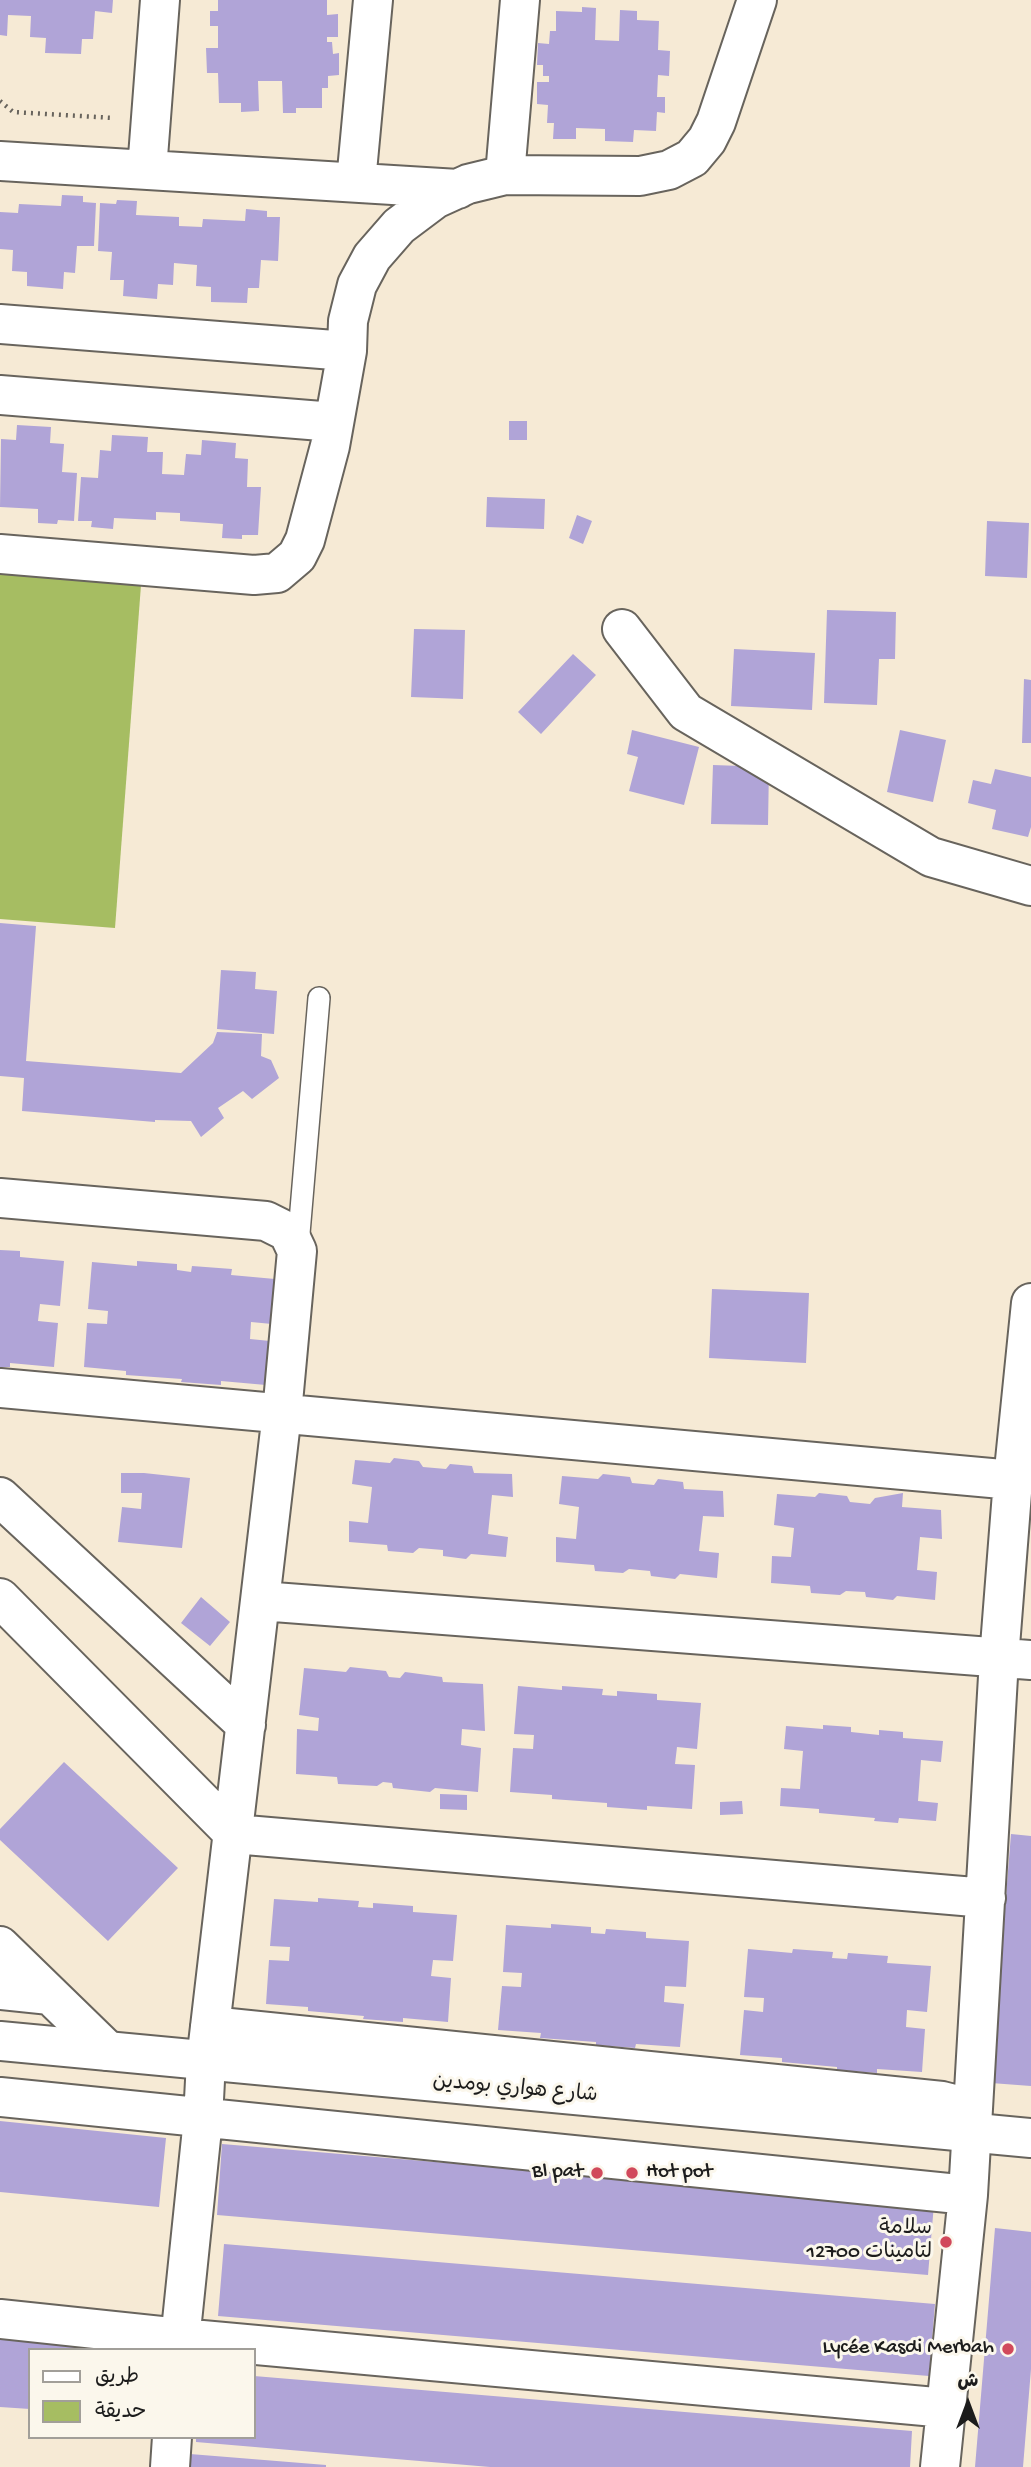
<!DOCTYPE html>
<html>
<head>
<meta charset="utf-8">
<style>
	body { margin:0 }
	#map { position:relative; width:1031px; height:2467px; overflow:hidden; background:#f6ead5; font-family:"Gochi Hand","Playpen Sans Arabic",sans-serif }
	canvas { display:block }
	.legend { position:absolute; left:28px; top:2348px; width:228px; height:91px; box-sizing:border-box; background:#fbf7ec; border:2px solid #a29f99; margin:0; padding:9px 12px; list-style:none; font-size:21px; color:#1c1c1c }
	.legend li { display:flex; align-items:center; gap:14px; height:35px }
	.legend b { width:35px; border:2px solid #a29f99 }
	.north { position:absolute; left:933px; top:2369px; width:70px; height:70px; -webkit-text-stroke:5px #fbf7ec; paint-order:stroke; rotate:0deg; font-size:19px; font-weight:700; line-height:28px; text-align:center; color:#1c1c1c }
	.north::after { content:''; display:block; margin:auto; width:24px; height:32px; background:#1c1c1c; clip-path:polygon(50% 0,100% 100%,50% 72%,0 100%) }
</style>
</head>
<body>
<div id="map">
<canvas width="1031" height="2467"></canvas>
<ul class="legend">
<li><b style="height:9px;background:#fff"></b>طريق</li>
<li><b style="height:19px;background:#a6bd62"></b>حديقة</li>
</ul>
<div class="north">ش</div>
</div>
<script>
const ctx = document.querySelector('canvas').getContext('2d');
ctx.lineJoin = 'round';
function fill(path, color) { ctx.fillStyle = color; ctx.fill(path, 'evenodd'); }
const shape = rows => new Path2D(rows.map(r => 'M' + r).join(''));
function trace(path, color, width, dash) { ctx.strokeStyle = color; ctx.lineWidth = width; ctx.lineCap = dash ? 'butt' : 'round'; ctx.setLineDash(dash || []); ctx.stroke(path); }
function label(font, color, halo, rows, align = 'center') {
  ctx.font = font + ' "Gochi Hand","Playpen Sans Arabic",sans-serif'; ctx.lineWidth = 6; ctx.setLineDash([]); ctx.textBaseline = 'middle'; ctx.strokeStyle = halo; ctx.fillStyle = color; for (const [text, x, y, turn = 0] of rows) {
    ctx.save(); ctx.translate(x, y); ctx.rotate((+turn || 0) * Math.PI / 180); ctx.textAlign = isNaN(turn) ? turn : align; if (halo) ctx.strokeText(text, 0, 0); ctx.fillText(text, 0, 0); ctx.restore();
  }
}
const green = shape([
	[0,574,141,585,115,928,0,919]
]);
const building = shape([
	[0,0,113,0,112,13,95,11,93,39,82,39,81,54,45,53,46,38,30,37,31,16,8,15,7,36,0,35],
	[218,0,327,0,327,15,338,14,338,37,327,37,327,42,332,42,333,54,339,53,339,75,328,76,328,88,322,88,322,108,296,108,296,113,283,113,282,81,258,81,259,111,241,112,241,103,219,103,218,73,207,73,206,48,218,48,218,26,210,26,210,11,218,11],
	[582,7,596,8,595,40,619,41,620,10,637,11,637,20,659,21,658,50,670,51,669,76,658,75,657,97,665,97,665,113,657,112,656,131,634,130,633,142,605,141,605,129,576,128,576,139,553,139,554,123,547,123,548,105,537,104,537,82,549,82,549,76,543,76,543,65,537,65,538,43,549,44,550,31,556,31,556,11,582,12],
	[62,195,83,196,83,202,96,203,94,246,77,246,75,273,64,272,63,289,27,286,27,272,12,271,13,250,0,249,0,212,18,213,19,204,61,206],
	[117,200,137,201,136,215,179,217,179,226,202,227,203,219,245,221,246,209,267,211,267,217,280,217,278,261,261,260,259,288,248,288,247,303,211,302,211,287,196,286,197,265,174,263,173,285,158,284,157,299,123,296,124,280,110,280,112,252,98,251,100,203,116,204],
	[509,421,527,421,527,440,509,440],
	[17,425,51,427,50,443,64,444,62,472,77,473,74,521,58,520,57,524,38,523,38,509,0,507,1,439,16,440],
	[112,435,148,437,147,452,163,452,162,474,184,475,186,454,201,455,202,440,236,443,235,458,248,459,247,487,261,487,258,535,242,535,242,539,222,538,223,524,180,521,180,513,156,512,156,520,114,518,113,529,91,527,92,521,78,521,81,477,98,478,100,450,111,451],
	[487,497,545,499,544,529,486,527],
	[577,515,592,521,583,544,569,538],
	[987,521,1029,523,1027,578,985,576],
	[827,610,896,612,895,659,879,659,877,705,824,703],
	[414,629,465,630,463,699,411,697],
	[734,649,815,653,812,710,731,706],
	[573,654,596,675,541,734,518,712],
	[1024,679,1031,680,1031,743,1022,743],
	[632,730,699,747,684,805,629,791,638,757,627,754],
	[900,730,946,740,933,802,887,792],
	[713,765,769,767,768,825,711,824],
	[995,769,1031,777,1031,827,1028,837,992,829,996,810,968,803,973,780,991,784],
	[0,923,36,926,26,1061,181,1073,213,1043,217,1032,262,1034,261,1056,271,1060,279,1078,252,1099,243,1091,218,1108,224,1118,201,1137,191,1121,155,1120,155,1122,22,1111,24,1078,0,1076],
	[221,970,256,972,255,989,277,991,274,1034,217,1029],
	[0,1250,20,1251,20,1257,64,1261,60,1306,40,1304,38,1321,58,1323,54,1367,10,1363,10,1367,0,1367],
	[137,1261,177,1264,177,1270,191,1272,192,1266,232,1269,231,1275,275,1279,272,1324,251,1322,250,1339,270,1341,266,1385,221,1381,221,1385,181,1382,182,1379,126,1375,126,1371,84,1367,87,1323,107,1324,108,1311,88,1309,92,1262,137,1266],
	[712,1289,809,1293,806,1363,709,1358],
	[394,1458,419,1461,423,1467,446,1469,450,1464,472,1466,474,1473,512,1474,513,1497,492,1495,488,1534,508,1537,506,1557,471,1554,466,1559,443,1556,443,1550,419,1548,413,1553,388,1551,387,1545,349,1542,349,1521,368,1523,372,1487,352,1484,355,1460,390,1463],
	[121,1473,144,1473,190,1478,182,1548,118,1542,122,1507,141,1509,142,1493,121,1493],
	[603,1474,630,1477,632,1483,654,1485,658,1479,683,1482,684,1489,723,1491,724,1517,703,1516,699,1551,719,1553,717,1578,680,1574,675,1579,651,1576,650,1571,629,1569,623,1573,595,1571,594,1565,556,1562,556,1537,576,1539,579,1507,559,1504,562,1476,598,1479],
	[819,1493,847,1496,850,1502,870,1504,875,1498,903,1493,902,1507,941,1510,942,1539,920,1537,917,1570,937,1572,935,1600,897,1596,893,1600,866,1597,865,1592,846,1591,840,1595,811,1593,810,1586,771,1583,772,1556,791,1557,794,1528,774,1525,777,1494,815,1497],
	[201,1597,230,1622,210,1646,181,1623],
	[350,1667,386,1671,389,1677,400,1678,405,1672,442,1677,443,1682,483,1684,485,1731,462,1729,461,1745,481,1748,478,1792,435,1788,430,1792,393,1788,392,1783,383,1782,377,1786,338,1784,337,1777,296,1774,297,1729,318,1731,319,1718,299,1715,304,1668,346,1672],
	[518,1686,562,1690,562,1686,603,1689,602,1695,617,1696,617,1691,657,1694,657,1700,701,1703,697,1749,677,1747,675,1764,695,1765,692,1809,647,1806,647,1810,607,1807,607,1803,552,1799,552,1795,510,1792,513,1748,533,1749,534,1735,514,1734],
	[823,1725,851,1727,851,1732,879,1735,879,1730,903,1732,903,1738,943,1741,941,1762,921,1760,918,1801,938,1803,936,1821,899,1818,898,1823,874,1821,875,1818,819,1813,819,1809,780,1806,781,1788,800,1789,803,1751,784,1749,786,1726,823,1729],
	[64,1762,178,1868,108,1941,0,1840,0,1829],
	[440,1794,467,1795,467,1810,440,1809],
	[742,1801,743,1814,720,1815,720,1802],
	[1011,1834,1031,1836,1031,2086,991,2083],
	[318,1898,359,1901,358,1907,373,1908,373,1903,413,1906,413,1912,457,1915,453,1961,433,1960,431,1976,451,1978,448,2022,403,2018,403,2022,363,2019,364,2016,308,2011,308,2007,266,2004,269,1960,289,1961,290,1947,270,1946,274,1899,318,1902],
	[551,1924,591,1927,591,1933,605,1934,606,1929,646,1932,646,1938,689,1941,686,1987,665,1986,664,2002,684,2004,680,2047,636,2044,635,2048,596,2045,596,2042,540,2038,541,2033,498,2030,502,1986,521,1987,522,1973,503,1972,506,1925,551,1928],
	[748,1949,792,1953,793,1949,833,1952,832,1958,847,1959,848,1953,888,1956,887,1963,931,1966,927,2012,907,2010,906,2027,925,2029,922,2072,877,2069,877,2073,837,2070,837,2067,782,2062,782,2058,740,2055,744,2010,763,2012,764,1998,744,1997],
	[0,2121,166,2138,159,2207,0,2192],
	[222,2144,934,2204,928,2275,217,2215],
	[995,2228,1031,2232,1031,2369,1023,2467,975,2467],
	[224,2244,935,2304,929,2376,218,2316],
	[0,2339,100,2348,100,2350,30,2350,30,2409,0,2407],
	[254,2376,912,2431,910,2467,490,2467,196,2442,196,2437,254,2437],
	[190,2454,326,2465,326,2467,189,2467]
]);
const path = shape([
	[0,101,13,112,114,118]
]);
const lane = shape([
	[298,1245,319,998]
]);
const street = shape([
	[0,161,458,189],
	[147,170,160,0],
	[505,175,520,0],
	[356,182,373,0],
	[0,324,347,351],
	[0,395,334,422],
	[0,554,254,575,277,573,297,556,305,540,330,446,347,351,348,321,357,285,372,257,399,226,435,199,468,184,505,175,640,176,669,170,692,158,707,140,716,122,757,0],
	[622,629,686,712,931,857,1031,886],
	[0,1198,266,1221,288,1232,297,1251,282,1413,206,2061,203,2119,179,2350],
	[0,1388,1013,1480],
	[0,1497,246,1725],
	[0,1598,234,1834,986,1898],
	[261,1601,1031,1660],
	[0,1946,108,2051],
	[0,1990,50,1995],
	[210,2026,942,2101,973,2109],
	[0,2097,968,2195],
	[0,2319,180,2338,946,2408],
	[170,2467,172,2437],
	[940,2467,968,2195,999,1659,1013,1480,1031,1303]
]);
const secondary = shape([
	[0,2041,1031,2138]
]);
const markers = [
	[597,2173,7,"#d1495b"],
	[632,2173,7,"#d1495b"],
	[946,2242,7,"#d1495b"],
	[1008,2349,7,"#d1495b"]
];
const streetNames = [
	["شارع هواري بومدين",515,2090,5]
];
const poiNames = [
	["Bl pat",583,2173],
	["Hot pot",646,2173,"left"],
	["سلامة",932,2230],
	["لتامينات 12700",932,2254],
	["Lycée Kasdi Merbah",994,2349]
];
fill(green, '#a6bd62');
fill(building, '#b0a4d7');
trace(lane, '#68645d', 24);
trace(street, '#68645d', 42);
trace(secondary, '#68645d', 42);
trace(path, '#68645d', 4.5, [2, 5]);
trace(lane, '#fff', 21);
trace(street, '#fff', 38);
trace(secondary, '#fff', 38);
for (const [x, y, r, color] of markers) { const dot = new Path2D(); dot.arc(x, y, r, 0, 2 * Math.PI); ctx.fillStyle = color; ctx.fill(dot); trace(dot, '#fbf7ec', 2.5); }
label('21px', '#1c1c1c', '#fbf7ec', streetNames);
label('21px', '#1c1c1c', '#fbf7ec', poiNames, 'right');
</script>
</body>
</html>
